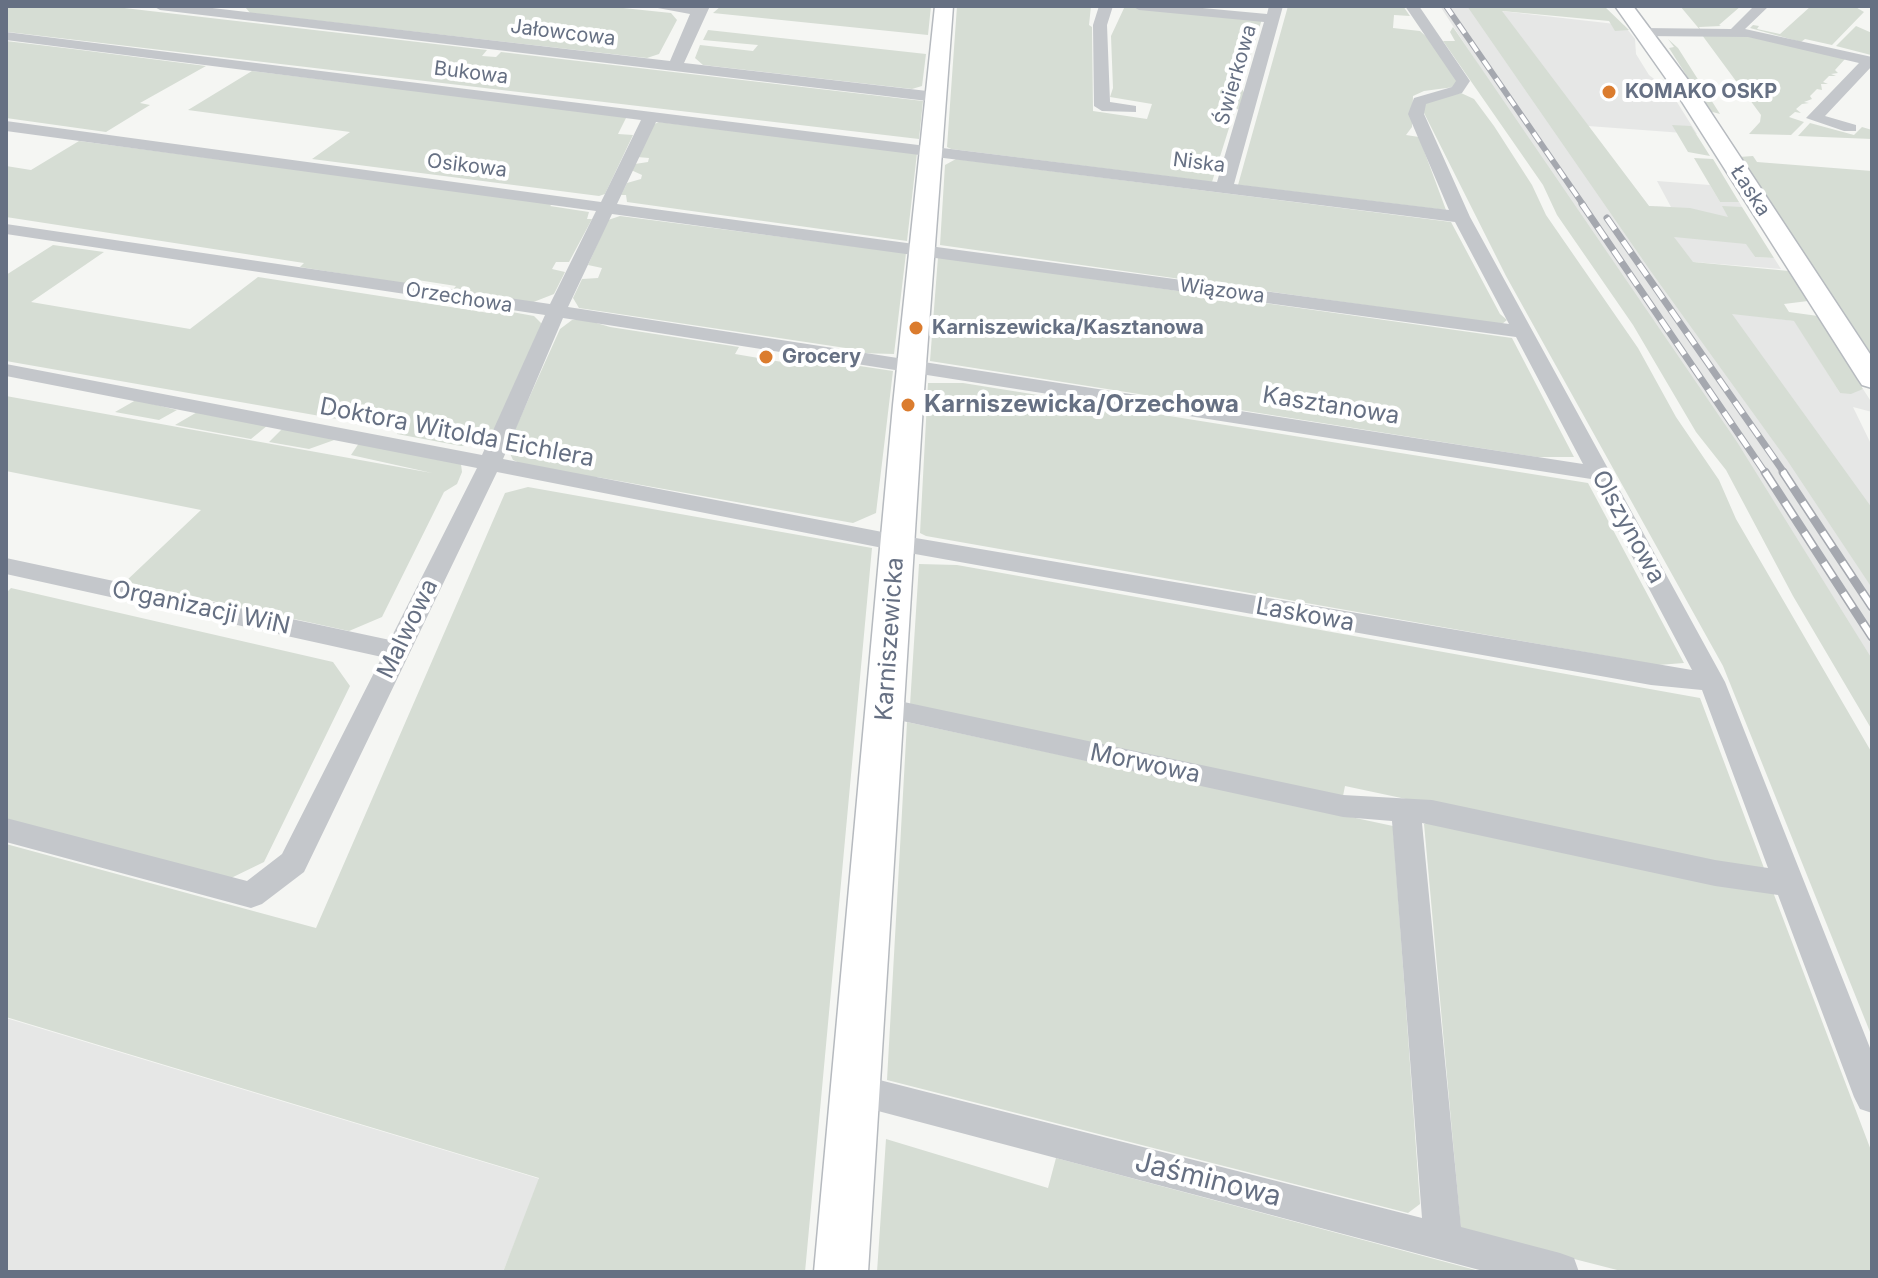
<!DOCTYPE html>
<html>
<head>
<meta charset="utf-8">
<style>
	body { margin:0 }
	#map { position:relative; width:1878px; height:1278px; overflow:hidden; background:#f5f6f3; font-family:Inter,sans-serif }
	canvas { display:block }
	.frame { position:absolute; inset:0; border:8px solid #667083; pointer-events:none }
</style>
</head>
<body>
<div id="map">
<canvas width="1878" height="1278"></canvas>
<div class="frame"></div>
</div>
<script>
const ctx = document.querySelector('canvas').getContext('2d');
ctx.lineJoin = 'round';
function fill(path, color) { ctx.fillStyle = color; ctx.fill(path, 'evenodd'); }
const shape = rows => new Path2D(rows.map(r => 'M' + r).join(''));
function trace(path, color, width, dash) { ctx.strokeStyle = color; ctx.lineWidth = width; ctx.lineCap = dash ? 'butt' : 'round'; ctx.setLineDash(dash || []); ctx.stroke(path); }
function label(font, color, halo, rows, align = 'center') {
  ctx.font = font + ' Inter,sans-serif'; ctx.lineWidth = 8; ctx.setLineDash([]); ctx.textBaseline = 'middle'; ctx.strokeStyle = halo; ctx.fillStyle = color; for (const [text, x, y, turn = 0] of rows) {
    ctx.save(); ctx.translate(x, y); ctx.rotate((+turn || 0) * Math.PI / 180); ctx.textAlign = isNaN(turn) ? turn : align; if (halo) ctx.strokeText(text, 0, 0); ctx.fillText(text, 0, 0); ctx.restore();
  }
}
const built = shape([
	[1440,6,1498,6,1501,11,1624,25,1635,39,1636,54,1649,75,1670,91,1697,134,1588,126,1649,206,1671,207,1657,181,1710,185,1720,202,1739,202,1742,207,1723,207,1755,257,1774,258,1781,269,1694,262,1731,313,1795,321,1840,393,1863,389,1872,403,1872,412,1853,407,1872,446,1872,692,1675,368],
	[6,1018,540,1179,503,1272,6,1272]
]);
const green = shape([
	[6,6,107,6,487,50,482,56,496,57,501,52,923,101,919,139,8,32],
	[250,6,604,6,671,13,677,20,659,54,647,58,250,13,246,8],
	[721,6,931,6,928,35,713,13],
	[957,6,1091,6,1089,25,1092,27,1093,111,1147,119,1152,104,1110,97,1113,88,1111,36,1125,6,1262,19,1241,87,1254,111,1235,109,1212,182,951,149,947,147],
	[1288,6,1403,6,1410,16,1394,15,1393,28,1420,31,1429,39,1458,80,1454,87,1424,91,1413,96,1412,127,1406,135,1419,137,1446,210,1238,185],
	[1467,6,1604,6,1629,30,1615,31,1609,21,1502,11,1649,206,1690,208,1728,217,1722,206,1742,207,1774,258,1755,257,1746,244,1674,237,1693,262,1789,271,1808,301,1784,304,1789,312,1818,316,1863,389,1851,394,1840,393,1794,321,1732,314,1872,508,1872,588,1787,460,1652,273],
	[1680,6,1741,6,1719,25,1721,26,1699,27,1701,31],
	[1811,6,1854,6,1864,12,1832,45,1805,39,1801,42,1750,28,1753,25,1759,26,1757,29,1780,34],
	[1856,26,1872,33,1871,55,1836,46],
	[1453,27,1737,442,1872,659,1872,730,1793,596,1726,470,1696,432,1633,325,1557,215,1543,185,1443,41,1455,41,1450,32],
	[708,30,926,54,922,86,912,89,703,65,695,58,700,45,753,51,758,45,703,40],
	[1702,35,1743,35,1845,59,1835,70,1838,73,1831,74,1836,76,1829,76,1823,82,1828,84,1821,84,1822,90,1817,89,1810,96,1812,99,1804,102,1809,103,1802,104,1796,109,1801,113,1795,112,1789,117,1804,122,1791,135,1749,134,1760,122,1761,115],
	[1668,39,1678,48,1720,114,1709,111,1669,48,1674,47],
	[6,41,73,49,206,66,140,103,150,105,106,132,6,118],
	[252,71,618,115,626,118,618,134,633,135,605,194,599,196,312,159,350,132,188,110],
	[1461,93,1474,99,1494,126,1532,185,1546,215,1638,348,1676,417,1719,480,1736,519,1872,753,1872,1037,1723,666,1506,276,1421,107,1427,101],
	[659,122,917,153,907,241,627,202,626,195,621,195,627,183,641,179,642,175,631,170,635,164,648,162,649,158,637,157,652,125],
	[1810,123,1854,135,1862,127,1872,130,1872,139,1798,136],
	[1672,125,1691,126,1710,156,1688,152],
	[79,141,554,203,550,206,589,212,587,219,592,219,569,262,556,262,552,269,565,272,554,294,531,303,452,291,456,286,411,279,407,284,300,267,304,263,6,217,6,166,31,170],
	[1753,156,1757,162,1872,171,1872,355,1739,157],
	[1694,158,1713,159,1739,202,1720,202],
	[956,159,1451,222,1500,314,1507,320,1502,324,1435,315,940,245,945,165],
	[620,216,906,253,894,354,858,353,859,350,579,308,573,298,582,279,598,278,602,268,588,265,608,220],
	[53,245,104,252,31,302,190,329,258,277,489,313,495,309,534,316,542,324,493,433,480,445,461,446,397,434,400,430,6,361,6,275],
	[938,257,1512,338,1574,457,1537,457,930,361],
	[583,319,610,327,739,347,735,354,788,363,793,356,893,371,876,513,853,523,597,477,593,481,535,470,513,460,507,447,560,329,572,320],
	[928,383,963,383,1588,483,1684,663,1658,665,926,536,920,533],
	[6,396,432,473,351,455,359,443,461,464,462,472,457,484,444,492,382,617,349,631,125,582,201,510,6,471],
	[136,400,177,410,159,420,115,412],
	[199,411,268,425,251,439,175,425],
	[283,428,337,439,309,449,269,442],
	[528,487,872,548,805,1272,503,1272,539,1178,6,1017,6,844,316,928,505,493],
	[919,564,957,565,1075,586,1700,698,1764,868,1716,865,1345,786,1343,796,910,705],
	[11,588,333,662,350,686,264,862,229,879,6,821,6,593],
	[907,722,1393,826,1420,1204,1408,1213,887,1080],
	[1434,820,1773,892,1872,1153,1872,1272,1625,1272,1461,1230,1424,824],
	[886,1139,1048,1188,1056,1158,1483,1272,877,1272]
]);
const street = shape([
	[153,6,195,6,670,61,690,14,647,6,710,6,684,63,936,92,944,97,936,102,160,10,153,6],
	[1099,6,1113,6,1107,25,1110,102,1136,106,1136,112,1102,111,1094,106,1093,25,1099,6],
	[1132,6,1181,6,1267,14,1269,6,1283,6,1234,184,1449,210,1408,114,1414,98,1452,87,1456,81,1405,6,1419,6,1470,81,1462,93,1426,104,1424,114,1470,217,1725,682,1872,1053,1872,1113,1860,1109,1854,1097,1778,895,1715,886,1422,823,1461,1227,1560,1253,1574,1258,1579,1272,1487,1272,844,1102,839,1090,844,1078,856,1074,1422,1218,1392,821,1343,817,875,715,871,708,875,701,885,698,1343,795,1432,800,1715,860,1768,868,1702,690,1651,685,898,551,497,472,304,872,262,904,251,908,6,842,6,818,247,881,282,854,382,657,6,574,6,558,390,640,477,468,6,376,6,364,482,455,545,315,6,234,6,224,550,304,596,211,6,131,6,121,601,202,641,120,6,40,6,32,1217,182,1264,22,1139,10,1132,6],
	[656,122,1455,222,1509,324,617,204,656,122],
	[612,214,1516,337,1583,464,568,307,612,214],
	[563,318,1591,479,1692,670,898,535,503,459,563,318],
	[1754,6,1769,6,1745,29,1872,57,1872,66,1825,116,1856,125,1856,131,1844,131,1806,118,1859,63,1748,37,1643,36,1636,32,1643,28,1731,29,1754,6]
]);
const secondary = shape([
	[935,6,953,6,923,405,868,1272,814,1272,893,405,935,6],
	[1615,6,1633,6,1700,96,1872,357,1872,388,1862,385,1858,379,1679,97,1615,6]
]);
const railFar2 = shape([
	[1446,6,1584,206]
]);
const railFar1 = shape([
	[1582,204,1766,474],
	[1607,218,1785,474]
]);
const rail = shape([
	[1765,472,1872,637],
	[1783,472,1872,607]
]);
const markers = [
	[1609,92,8,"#db7c2e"],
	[916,328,8,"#db7c2e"],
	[766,357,8,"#db7c2e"],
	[908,405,8,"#db7c2e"]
];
const farStreetnames = [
	["Jałowcowa",563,33,7],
	["Bukowa",471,73,7],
	["Świerkowa",1236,75,-74],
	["Niska",1199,163,7],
	["Osikowa",467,166,7],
	["Łaska",1750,191,57],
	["Wiązowa",1222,291,8],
	["Orzechowa",459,298,9]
];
const farPoinames = [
	["KOMAKO OSKP",1625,92],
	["Karniszewicka/Kasztanowa",932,328],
	["Grocery",782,357]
];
const poiNames = [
	["Karniszewicka/Orzechowa",924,405]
];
const streetNames = [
	["Kasztanowa",1331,406,9],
	["Doktora Witolda Eichlera",457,433,11],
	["Olszynowa",1628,527,61],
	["Organizacji WiN",201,608,12],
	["Laskowa",1305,615,10],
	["Malwowa",408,629,-64],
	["Karniszewicka",890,639,-86],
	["Morwowa",1145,764,12]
];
const nearStreetnames = [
	["Jaśminowa",1208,1180,14]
];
fill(built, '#e6e7e6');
fill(green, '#d6ddd4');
trace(secondary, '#b6babf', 3);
fill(street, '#c4c7cb');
fill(secondary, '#fff');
trace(railFar2, '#a5a8af', 6);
trace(railFar1, '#a5a8af', 7);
trace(rail, '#a5a8af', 9);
trace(railFar2, '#fff', 4, [11]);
trace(railFar1, '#fff', 5, [14]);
trace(rail, '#fff', 6, [18]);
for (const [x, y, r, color] of markers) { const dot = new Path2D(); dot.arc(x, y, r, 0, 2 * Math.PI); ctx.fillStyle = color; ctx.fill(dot); trace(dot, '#fff', 3); }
label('20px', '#667083', '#fff', farStreetnames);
label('bold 20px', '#667083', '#fff', farPoinames, 'left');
label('bold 24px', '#667083', '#fff', poiNames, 'left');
label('24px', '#667083', '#fff', streetNames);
label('28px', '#667083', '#fff', nearStreetnames);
</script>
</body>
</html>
